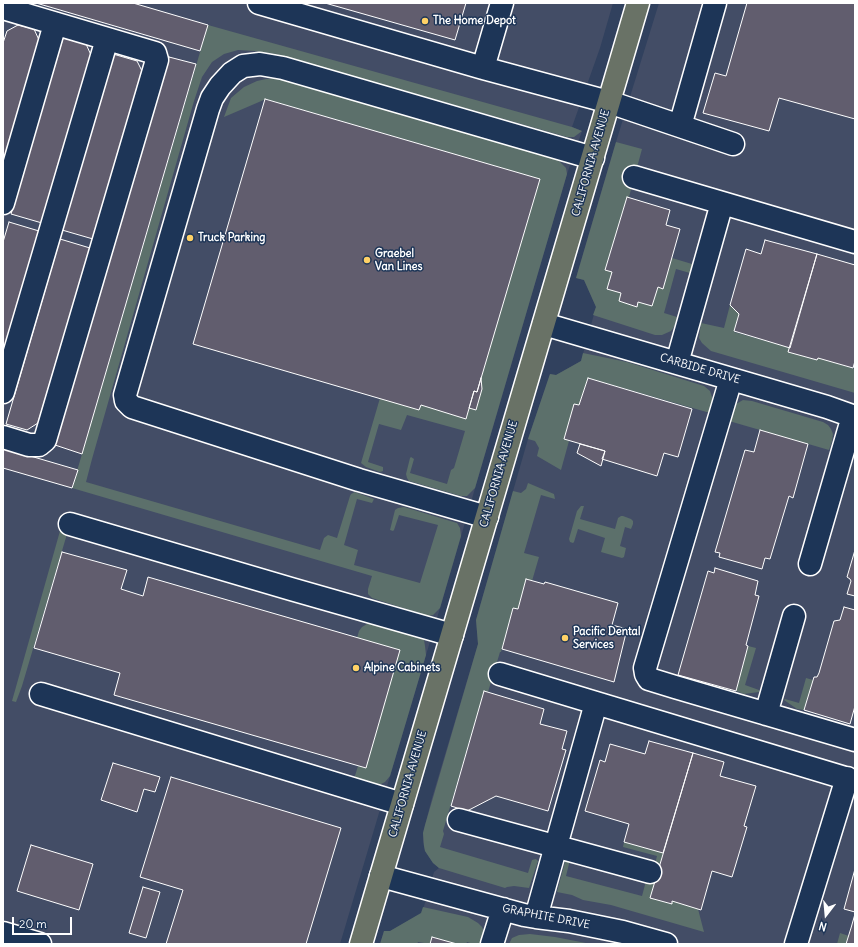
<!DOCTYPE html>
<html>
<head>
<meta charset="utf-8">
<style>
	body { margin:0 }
	#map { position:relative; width:858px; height:947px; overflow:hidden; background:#31415e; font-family:Delius,sans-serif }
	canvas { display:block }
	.frame { position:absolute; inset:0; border:4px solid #fff; pointer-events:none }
	.north { position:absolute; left:806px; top:895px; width:40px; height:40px; -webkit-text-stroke:3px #1d3557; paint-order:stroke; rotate:196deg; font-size:11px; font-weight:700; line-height:16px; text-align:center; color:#fff }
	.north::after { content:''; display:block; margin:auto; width:14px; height:18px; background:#fff; clip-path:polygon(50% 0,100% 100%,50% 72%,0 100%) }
	.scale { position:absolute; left:12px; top:917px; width:60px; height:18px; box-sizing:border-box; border:2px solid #fff; border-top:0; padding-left:5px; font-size:12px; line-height:14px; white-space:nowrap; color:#fff; -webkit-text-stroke:3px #1d3557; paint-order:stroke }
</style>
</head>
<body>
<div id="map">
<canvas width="858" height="947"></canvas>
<div class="frame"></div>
<div class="north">N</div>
<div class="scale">20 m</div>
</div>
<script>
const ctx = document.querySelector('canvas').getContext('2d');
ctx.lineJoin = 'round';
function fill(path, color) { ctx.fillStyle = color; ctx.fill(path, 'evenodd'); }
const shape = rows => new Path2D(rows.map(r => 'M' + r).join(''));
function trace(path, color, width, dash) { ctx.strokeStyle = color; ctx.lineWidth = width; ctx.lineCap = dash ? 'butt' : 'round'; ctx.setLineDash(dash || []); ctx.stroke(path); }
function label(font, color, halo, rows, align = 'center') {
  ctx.font = font + ' Delius,sans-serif'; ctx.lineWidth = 3; ctx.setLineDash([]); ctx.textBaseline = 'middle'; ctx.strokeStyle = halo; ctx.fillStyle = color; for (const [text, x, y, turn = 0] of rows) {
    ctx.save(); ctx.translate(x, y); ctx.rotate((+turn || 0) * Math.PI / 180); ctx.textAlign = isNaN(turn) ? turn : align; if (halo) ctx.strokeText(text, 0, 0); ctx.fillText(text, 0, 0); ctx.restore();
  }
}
const built = shape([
	[3,3,613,3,600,48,572,127,582,131,567,174,440,608,340,944,3,944],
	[659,3,855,3,855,944,380,944,384,931,390,931,422,913,434,872,439,868,433,863,425,851,423,842,423,833,432,798,478,644,476,620,528,439,550,374,556,375,581,361,596,307,584,280,576,278,616,142]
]);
const green = shape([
	[208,25,572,127,582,131,574,137,567,137,275,54,254,51,238,50,224,54,212,62,202,77,194,101,92,459,86,482,320,550,324,538,328,535,337,538,350,496,351,494,355,492,374,499,372,503,357,499,344,545,358,550,354,565,420,583,438,525,399,515,394,530,393,531,390,530,395,510,398,508,404,507,457,523,460,528,461,536,440,608,433,615,428,616,372,598,368,594,368,589,372,576,72,488],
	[277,78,546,156,558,160,566,168,567,174,475,488,467,496,461,496,409,481,407,478,406,474,410,458,411,457,414,459,410,473,447,484,451,470,454,468,465,431,407,415,401,430,379,424,368,462,383,467,383,471,380,472,366,467,361,463,380,398,419,410,421,405,466,419,469,408,476,410,482,389,481,378,540,179,266,99,224,117,231,98,244,87,257,81,266,79],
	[616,142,642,149,629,197,627,197,605,270,612,272,621,293,619,301,637,306,638,302,658,287,672,258,692,264,690,273,676,269,664,313,677,317,674,327,671,331,662,335,655,335,593,315,596,307,584,280,576,278],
	[730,305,739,314,734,332,790,348,789,352,816,360,818,358,855,369,855,393,711,351,702,343,699,338,701,323,724,328],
	[583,353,627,362,704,386,710,391,712,397,712,405,710,413,588,378,579,405,574,404,564,439,569,441,561,470,537,456,539,448,535,441,528,439,550,374,556,375,581,361],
	[743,400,752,401,823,422,828,425,831,429,833,434,832,441,829,450,729,421,732,409,736,404],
	[528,483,554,494,555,499,541,495,524,553,539,557,532,581,526,579,518,609,513,608,501,652,500,652,488,692,484,691,443,831,444,834,440,847,528,873,532,860,536,859,538,861,529,888,514,886,507,887,505,888,439,868,433,863,425,851,424,846,423,833,425,825,478,644,476,620,513,491,521,493,526,489],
	[581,506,584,506,580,519,615,529,618,518,621,516,623,516,631,519,633,521,633,524,631,529,625,527,620,546,626,548,624,557,622,558,601,552,605,538,578,529,574,542,573,543,570,542,569,539,577,511],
	[60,531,67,534,22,686,16,702,12,701],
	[372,623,418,636,424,640,425,646,426,655,390,776,385,782,379,785,373,785,354,779,358,766,366,768,357,638,359,631,362,627,367,624],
	[748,646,756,648,745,685,759,690,759,692,744,694,736,691],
	[806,678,813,680,804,710,797,709,784,700,785,699,799,703],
	[624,842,663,853,650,898,671,904,672,901,698,909,704,932,611,905,583,900,572,895,557,892,566,858,570,860,566,876,642,896,646,881,651,880,657,856,623,847],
	[423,907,468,917,478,923,482,927,485,934,482,944,473,944,467,942,466,944,457,944,432,937,430,944,418,942,417,944,380,944,384,931,390,931,421,913],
	[840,933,849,936,846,944,837,944],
	[530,934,555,937,591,944,509,944,512,938,519,935]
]);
const building = shape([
	[36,3,133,3,208,25,200,51,36,3],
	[325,3,466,3,455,40,325,3],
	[747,3,855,3,855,119,779,98,769,131,703,113,715,73,726,76,747,3],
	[18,25,34,29,39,40,3,162,3,43,7,31,18,25],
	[63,38,86,44,91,55,42,223,11,214,63,38],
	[113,54,137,61,142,71,93,239,62,230,113,54],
	[169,57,196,64,82,454,55,445,169,57],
	[265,99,540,179,477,392,474,391,466,419,421,405,419,410,193,344,265,99],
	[627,197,670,210,666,225,680,229,663,289,658,287,652,306,638,302,637,307,619,301,621,293,607,289,612,272,605,270,627,197],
	[9,222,39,231,3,353,3,242,9,222],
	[60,239,90,248,38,423,27,430,6,424,60,239],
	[765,240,817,254,790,348,734,331,739,314,730,305,746,249,761,254,765,240],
	[817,254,855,265,855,361,853,368,818,358,817,360,788,352,817,254],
	[481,378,482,389,476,410,469,408,474,391,477,392,481,378],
	[588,378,692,409,678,457,664,453,657,476,602,459,605,451,564,439,574,404,579,405,588,378],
	[760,430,808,444,793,498,789,496,770,559,765,558,762,569,719,557,720,553,715,552,745,450,754,452,760,430],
	[580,444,605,451,601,466,577,453,580,444],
	[3,448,78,470,72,488,3,468,3,448],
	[855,550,855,596,847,594,851,581,850,579,847,577,855,550],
	[62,552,127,570,121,589,143,596,148,577,400,650,366,768,114,695,120,673,34,648,62,552],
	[715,568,758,581,755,595,759,596,746,645,748,646,736,691,678,675,708,571,714,573,715,568],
	[526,579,544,584,545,582,618,603,612,625,627,629,614,682,502,649,513,608,518,609,526,579],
	[844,607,855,610,855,706,850,724,804,710,814,677,817,677,819,673,834,621,840,620,844,607],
	[484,691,544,709,540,724,567,731,562,749,566,750,548,811,496,796,467,811,451,806,484,691],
	[649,741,693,753,663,853,624,842,629,824,585,811,600,760,605,762,610,744,645,754,649,741],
	[693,753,724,762,720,776,756,786,744,826,747,827,732,877,712,871,701,910,672,901,672,904,650,898,693,753],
	[113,763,160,777,155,792,144,789,137,812,101,800,113,763],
	[171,777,341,828,306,944,166,944,183,890,140,877,171,777],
	[31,845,93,864,79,910,17,891,31,845],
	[855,869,855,912,844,909,855,869],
	[143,887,160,892,146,938,129,933,143,887],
	[855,914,855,944,846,944,851,928,855,914],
	[432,937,457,944,430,944,432,937]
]);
const minor = shape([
	[259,3,483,68,609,102,733,144],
	[3,8,155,53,157,60,45,440,39,445,29,445,3,437],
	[483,68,502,3],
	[680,126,715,3],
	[634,177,855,242],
	[3,203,55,24],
	[544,324,827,407,855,417],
	[677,363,722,203],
	[731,379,645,668,646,674,649,679,675,687,855,740],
	[3,392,107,39],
	[487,517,359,480,132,407,126,401,125,395,208,109,212,98,220,86,232,73,243,66,260,64,283,68,593,158],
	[70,524,291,589,452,635],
	[810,564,853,416],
	[500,674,596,703,855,781],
	[41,694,402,804],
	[766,714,794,616],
	[459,820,650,872],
	[381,876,524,915,536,917,569,921,623,932,666,944],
	[536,917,596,703],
	[3,933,40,944],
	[492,944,503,909],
	[796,944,847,778]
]);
const major = shape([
	[361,944,638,3]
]);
const markers = [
	[425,21,4,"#ffd166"],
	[190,238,4,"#ffd166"],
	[367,260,4,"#ffd166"],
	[565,638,4,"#ffd166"],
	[356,668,4,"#ffd166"]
];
const poiNames = [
	["The Home Depot",433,21],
	["Truck Parking",198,238],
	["Graebel",375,254],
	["Van Lines",375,267],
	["Pacific Dental",573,632],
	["Services",573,645],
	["Alpine Cabinets",364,668]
];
const streetNames = [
	["CALIFORNIA AVENUE",591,163,-74],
	["CARBIDE DRIVE",700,369,16],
	["CALIFORNIA AVENUE",499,474,-74],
	["CALIFORNIA AVENUE",408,784,-74],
	["GRAPHITE DRIVE",546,917,11]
];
fill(built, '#434d66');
fill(green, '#5c706b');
fill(building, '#615d6e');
trace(building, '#fff', 1);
trace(minor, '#fff', 25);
trace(major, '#fff', 25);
trace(minor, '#1d3557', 22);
trace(major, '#697266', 22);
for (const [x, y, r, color] of markers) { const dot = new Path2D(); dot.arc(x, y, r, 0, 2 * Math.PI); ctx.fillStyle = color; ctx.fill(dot); trace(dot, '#1d3557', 1.5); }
label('bold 11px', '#fff', '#1d3557', poiNames, 'left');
label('11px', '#fff', '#1d3557', streetNames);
</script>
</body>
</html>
